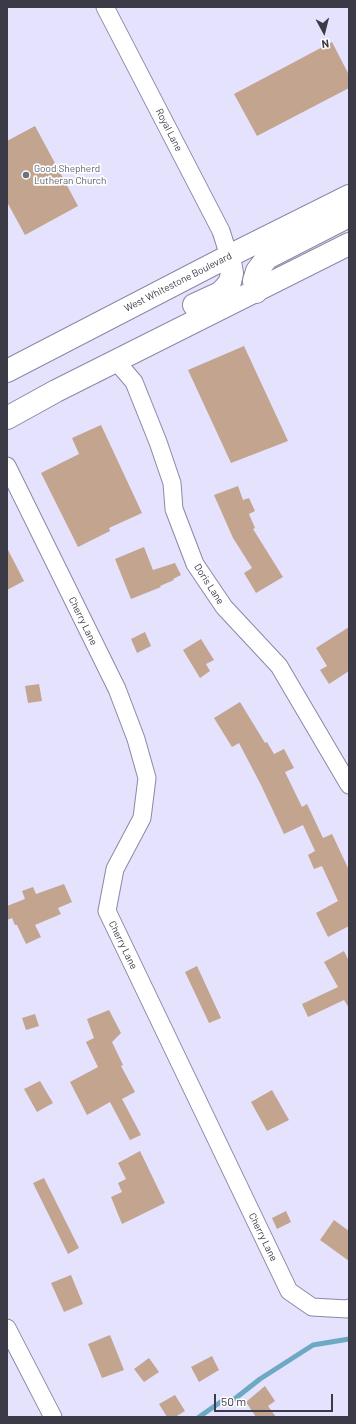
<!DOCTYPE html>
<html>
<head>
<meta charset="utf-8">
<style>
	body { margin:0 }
	#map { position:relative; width:356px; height:1424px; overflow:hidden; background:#e4e2fd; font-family:Barlow,sans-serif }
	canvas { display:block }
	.frame { position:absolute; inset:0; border:8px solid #3b3a47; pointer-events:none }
	.north { position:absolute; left:304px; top:12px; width:40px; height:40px; -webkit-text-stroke:3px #fff; paint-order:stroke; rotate:173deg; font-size:11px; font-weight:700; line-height:16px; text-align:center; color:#3b3a47 }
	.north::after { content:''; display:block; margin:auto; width:14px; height:18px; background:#3b3a47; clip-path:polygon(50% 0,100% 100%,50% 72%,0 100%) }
	.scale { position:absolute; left:214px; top:1394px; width:119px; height:18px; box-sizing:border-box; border:2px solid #3b3a47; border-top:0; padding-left:5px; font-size:12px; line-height:14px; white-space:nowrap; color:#3b3a47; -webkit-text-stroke:3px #fff; paint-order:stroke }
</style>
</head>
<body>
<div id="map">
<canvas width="356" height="1424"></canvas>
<div class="frame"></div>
<div class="north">N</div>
<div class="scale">50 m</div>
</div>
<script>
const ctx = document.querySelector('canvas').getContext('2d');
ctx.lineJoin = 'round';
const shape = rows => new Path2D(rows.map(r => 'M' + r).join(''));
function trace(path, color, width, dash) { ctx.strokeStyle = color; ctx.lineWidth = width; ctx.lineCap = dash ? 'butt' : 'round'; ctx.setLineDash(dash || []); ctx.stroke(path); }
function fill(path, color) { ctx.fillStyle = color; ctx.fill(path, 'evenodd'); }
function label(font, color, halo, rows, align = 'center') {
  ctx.font = font + ' Barlow,sans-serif'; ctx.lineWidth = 3.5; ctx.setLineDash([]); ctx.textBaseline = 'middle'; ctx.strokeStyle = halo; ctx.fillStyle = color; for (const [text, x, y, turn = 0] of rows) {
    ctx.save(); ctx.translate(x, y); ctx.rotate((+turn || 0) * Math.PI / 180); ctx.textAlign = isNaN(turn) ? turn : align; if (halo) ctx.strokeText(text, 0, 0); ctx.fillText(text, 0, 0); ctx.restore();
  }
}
const stream = shape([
	[199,1417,222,1401,232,1401,260,1379,313,1345,349,1339]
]);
const building = shape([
	[332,42,349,75,349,88,257,136,234,94],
	[35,126,78,206,25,235,7,202,7,141],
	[244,346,288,441,231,463,188,370],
	[101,425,142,513,109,528,110,531,78,547,41,473,79,454,72,438],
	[238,486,243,500,249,498,255,511,249,514,255,528,253,529,283,577,256,593,244,573,252,568,233,538,214,495],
	[144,547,153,570,175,563,181,575,173,579,174,580,160,586,161,587,131,599,115,559],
	[7,548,24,581,7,590],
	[349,627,349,671,329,684,320,670,327,666,316,648],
	[145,632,151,646,137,653,131,639],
	[201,639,214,660,206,664,210,671,200,678,183,650],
	[39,684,42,701,28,703,25,686],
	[240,702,265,743,267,742,274,754,284,749,294,768,285,772,302,807,307,804,323,838,332,834,349,870,349,926,328,937,316,913,338,901,322,866,314,869,308,855,315,851,303,825,284,834,261,785,239,743,232,747,214,718],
	[64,884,72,902,58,908,61,914,35,925,41,937,26,944,17,925,15,925,12,918,7,920,7,906,25,899,22,891,33,887,36,894],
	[344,951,349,961,349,1008,344,1000,308,1017,302,1004,338,987,324,962],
	[197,966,221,1018,209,1023,185,972],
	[109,1010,121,1033,112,1042,123,1065,121,1066,135,1092,122,1099,141,1135,130,1140,110,1102,87,1115,70,1082,98,1067,86,1042,94,1038,87,1019],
	[35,1014,39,1026,26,1030,22,1018],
	[40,1081,53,1103,37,1112,24,1089],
	[272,1090,289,1120,267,1131,251,1102],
	[140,1151,165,1203,122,1224,111,1197,122,1192,118,1183,126,1179,118,1163],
	[44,1178,79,1248,68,1254,33,1183],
	[286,1211,291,1222,277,1229,272,1218],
	[334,1220,349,1231,349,1261,320,1240],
	[71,1275,83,1304,64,1312,51,1283],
	[110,1335,124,1370,102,1378,88,1344],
	[212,1356,219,1370,199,1382,191,1367],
	[149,1358,159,1372,144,1382,134,1369],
	[265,1386,275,1401,268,1406,276,1417,256,1417,246,1402],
	[175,1395,185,1411,175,1417,167,1417,159,1404]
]);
const minor = shape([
	[105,7,221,231,229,256],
	[116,361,134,382,158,442,172,483,174,509,195,564,224,607,279,666,349,785],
	[7,466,117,689,136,739,147,778,142,818,115,869,107,911,289,1291,312,1307,347,1309,349,1308],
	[7,1328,53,1417]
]);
const secondary = shape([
	[256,292,254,281,257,271,267,258,349,216],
	[194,305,220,293,225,288,230,282,232,273,229,256],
	[7,371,229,256,349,196],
	[7,418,56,391,349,244]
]);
const markers = [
	[26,175,4,"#6b7280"]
];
const streetNames = [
	["Royal Lane",169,130,63],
	["West Whitestone Boulevard",178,282,-27],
	["Doris Lane",209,584,57],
	["Cherry Lane",83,621,64],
	["Cherry Lane",123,945,64],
	["Cherry Lane",263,1237,64]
];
const worshipNames = [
	["Good Shepherd",34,169],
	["Lutheran Church",34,181]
];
trace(stream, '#6ea9c4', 5);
fill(building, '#c3a48f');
trace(minor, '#8b88a7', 19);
trace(secondary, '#8b88a7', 24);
trace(minor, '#fff', 17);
trace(secondary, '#fff', 22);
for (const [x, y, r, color] of markers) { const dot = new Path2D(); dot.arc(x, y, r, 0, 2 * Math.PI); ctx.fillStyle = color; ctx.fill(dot); trace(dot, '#fff', 1.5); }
label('10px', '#3b3a47', '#fff', streetNames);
label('10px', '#5b616d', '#fff', worshipNames, 'left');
</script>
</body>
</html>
